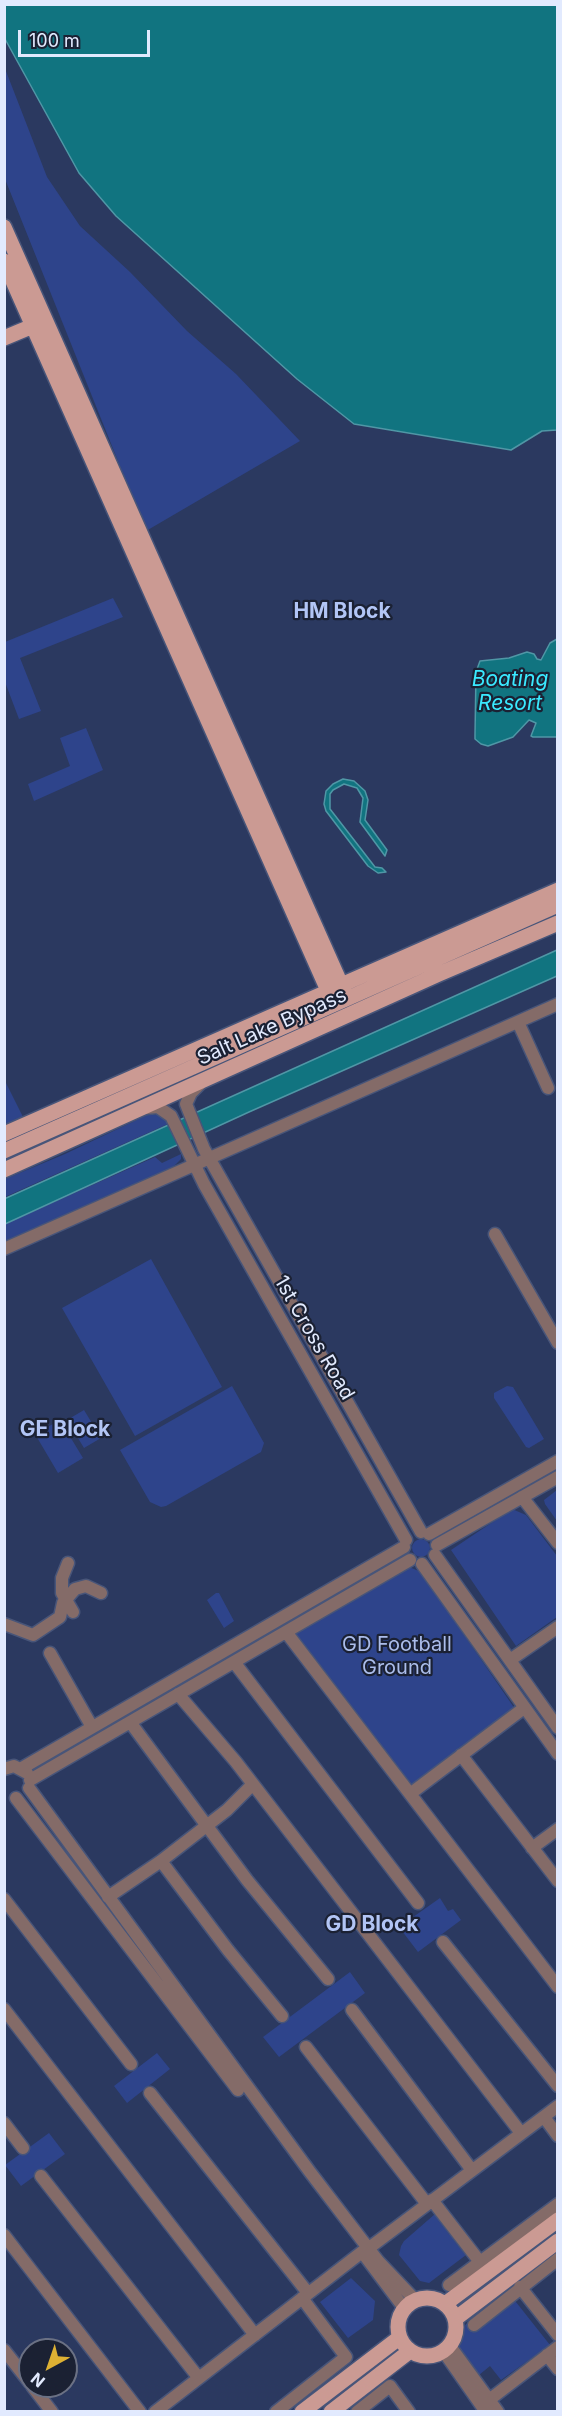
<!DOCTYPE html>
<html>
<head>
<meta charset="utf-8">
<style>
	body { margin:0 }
	#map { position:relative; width:562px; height:2416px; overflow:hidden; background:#2b3960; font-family:Inter,sans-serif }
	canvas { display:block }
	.frame { position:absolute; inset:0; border:6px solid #e2eafe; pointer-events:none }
	.north { position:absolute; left:18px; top:2338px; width:60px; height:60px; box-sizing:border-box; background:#1b2133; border:2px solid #6b7184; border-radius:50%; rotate:220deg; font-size:16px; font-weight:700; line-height:24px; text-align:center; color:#e2eafe }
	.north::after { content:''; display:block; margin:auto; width:21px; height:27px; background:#deb133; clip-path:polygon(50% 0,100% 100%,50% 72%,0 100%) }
	.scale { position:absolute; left:18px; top:30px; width:132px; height:27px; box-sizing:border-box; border:3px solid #e2eafe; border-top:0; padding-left:8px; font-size:18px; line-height:21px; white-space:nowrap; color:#e2eafe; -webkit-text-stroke:4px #1b2133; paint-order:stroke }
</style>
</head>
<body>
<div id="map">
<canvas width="562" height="2416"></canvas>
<div class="frame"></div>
<div class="north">N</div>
<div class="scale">100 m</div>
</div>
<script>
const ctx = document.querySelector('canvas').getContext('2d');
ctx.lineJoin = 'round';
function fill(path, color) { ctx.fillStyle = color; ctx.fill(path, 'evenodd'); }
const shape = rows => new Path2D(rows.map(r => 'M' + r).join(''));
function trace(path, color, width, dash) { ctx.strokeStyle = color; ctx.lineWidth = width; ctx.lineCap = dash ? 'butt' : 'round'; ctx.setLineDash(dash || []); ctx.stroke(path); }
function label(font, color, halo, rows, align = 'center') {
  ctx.font = font + ' Inter,sans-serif'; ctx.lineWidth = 4.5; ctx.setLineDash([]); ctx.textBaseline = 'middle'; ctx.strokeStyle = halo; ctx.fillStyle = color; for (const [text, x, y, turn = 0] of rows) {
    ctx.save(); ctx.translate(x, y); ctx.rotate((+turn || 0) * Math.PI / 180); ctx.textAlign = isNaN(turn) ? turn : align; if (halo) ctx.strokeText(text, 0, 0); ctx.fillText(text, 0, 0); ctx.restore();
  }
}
const green = shape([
	[4,66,47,177,80,226,130,272,187,331,236,374,300,441,146,531,5,179],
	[113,598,123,617,20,658,41,711,19,719,5,682,5,642],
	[86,728,103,770,34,801,28,784,70,766,60,738],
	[4,1079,23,1117,5,1126,4,1126],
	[147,1115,159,1115,168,1119,168,1124,5,1197,5,1179,65,1154],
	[181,1154,181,1159,168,1172,5,1242,5,1224,155,1157,162,1163],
	[151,1259,222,1387,135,1436,62,1308],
	[232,1386,264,1443,261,1452,166,1506,161,1507,150,1502,120,1450],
	[507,1386,513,1387,544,1439,529,1448,526,1447,494,1398,494,1393],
	[84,1410,101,1438,84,1448,67,1420],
	[60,1420,83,1458,58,1473,35,1434],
	[557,1490,557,1521,545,1504,544,1500],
	[512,1509,526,1515,557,1556,557,1617,516,1646,451,1550],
	'412 1548a9 9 0 1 1 18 0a9 9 0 1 1-18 0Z',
	[407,1566,421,1572,515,1709,409,1787,294,1633],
	[216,1593,219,1593,234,1621,224,1628,207,1600],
	[440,1898,448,1911,453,1909,461,1920,418,1952,399,1927],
	[350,1972,365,1993,279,2057,263,2037],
	[157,2053,170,2069,127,2103,114,2086],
	[49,2133,65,2154,21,2186,5,2165],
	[435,2214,449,2234,454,2230,458,2235,453,2239,466,2255,429,2283,420,2281,399,2255,401,2246,404,2241],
	[351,2278,375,2301,373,2320,348,2338,320,2302],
	[512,2297,550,2345,501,2380,490,2366,479,2375,458,2347,465,2325]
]);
const water = shape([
	[4,5,557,5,557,430,542,431,511,450,354,424,297,379,116,216,79,173,5,39,4,5],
	[557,639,557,737,533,737,531,736,536,723,529,720,513,737,488,746,481,744,475,739,475,735,476,672,480,661,509,658,527,652,534,654,537,659,541,660,550,643,557,639],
	[343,779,354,781,365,791,368,800,365,820,387,850,385,856,360,822,363,798,357,788,344,784,333,790,330,794,330,809,375,867,382,868,386,872,378,873,368,866,326,811,324,804,326,791,333,784,343,779],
	[557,950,557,976,249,1112,5,1224,4,1199,557,950]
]);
const minor = shape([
	[518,1022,548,1088],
	[200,1084,191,1093,186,1104,204,1149,421,1532],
	[145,1108,158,1107,171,1116,204,1184,406,1540],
	[495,1234,558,1343],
	[4,1249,558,1004],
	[522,1497,558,1543],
	[429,1534,558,1461],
	[437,1545,558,1477],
	[435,1555,558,1728],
	[68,1563,62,1578,62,1593,73,1612],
	[422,1564,558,1754],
	[4,1624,33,1635,60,1617,63,1603,75,1589,86,1586,101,1593],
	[286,1632,558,1987],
	[50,1653,92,1727],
	[510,1660,558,1627],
	[234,1662,418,1903],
	[178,1694,236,1762,521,2133],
	[130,1722,247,1880,328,1979],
	[461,1755,558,1881],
	[22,1768,404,1547],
	[4,1769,14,1766,27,1773],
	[30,1780,410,1560],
	[29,1788,310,2172,378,2261,415,2300],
	[410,1794,524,1708],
	[16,1798,238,2090],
	[532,1848,558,1829],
	[161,1861,228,1950,282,2016],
	[108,1897,161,1861,227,1810,253,1784],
	[4,1899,131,2064],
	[443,1942,558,2086],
	[4,2009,255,2335],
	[352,2010,471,2169],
	[306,2047,427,2204],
	[150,2093,308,2293],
	[544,2117,558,2136],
	[4,2123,23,2148],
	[41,2176,198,2377],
	[432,2200,480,2262],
	[4,2235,140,2412],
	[369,2248,558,2106],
	[365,2256,404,2308],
	[449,2285,558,2204],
	[520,2287,558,2335],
	[474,2325,558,2259],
	[450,2346,498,2412],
	[4,2350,30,2383],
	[444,2352,486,2412],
	[547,2355,558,2369],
	[32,2386,52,2412],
	[489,2400,558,2347],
	[155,2412,362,2252],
	[276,2412,346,2357,302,2298],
	[357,2412,390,2386,409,2412]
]);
const major = shape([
	[4,227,347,998],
	[4,261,334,1004],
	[4,338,40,323],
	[341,985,558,890],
	[4,1134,329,991],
	[4,1151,558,905],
	[4,1170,439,974,558,923],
	'398 2327a29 29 0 1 1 58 0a29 29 0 1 1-58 0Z',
	[445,2304,558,2220],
	[455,2319,558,2241],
	[302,2412,399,2338],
	[331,2412,410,2351]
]);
const streetNames = [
	["Salt Lake Bypass",272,1027,-24],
	["1st Cross Road",314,1338,60]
];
const parkNames = [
	["GD Football",397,1645],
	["Ground",397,1668]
];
const neighbourhoodNames = [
	["HM Block",342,612],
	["GE Block",65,1430],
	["GD Block",372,1925]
];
const waterNames = [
	["Boating",510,680],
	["Resort",510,704]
];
fill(green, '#2e448b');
fill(water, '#117480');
trace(water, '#5097a6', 1.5);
trace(minor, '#485579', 15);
trace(major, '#485579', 18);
trace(minor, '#846b68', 12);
trace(major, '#cb9a93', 15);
label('20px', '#e2eafe', '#1b2133', streetNames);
label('20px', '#abbdeb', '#1b2133', parkNames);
label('bold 21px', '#b2c5f5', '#1b2133', neighbourhoodNames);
label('italic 21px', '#3ae9ff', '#1b2133', waterNames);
</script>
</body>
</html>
